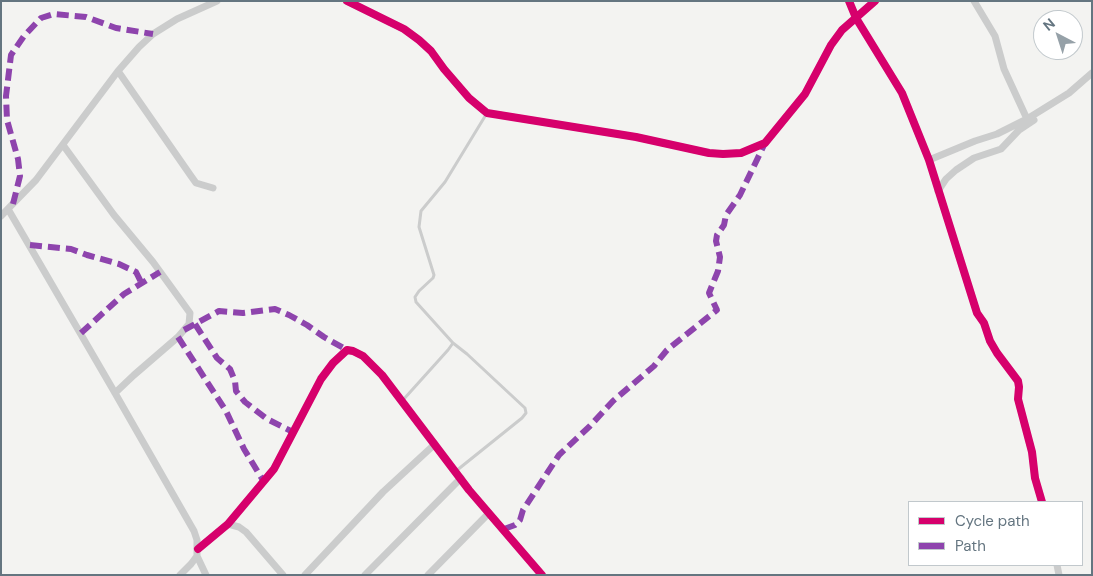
<!DOCTYPE html>
<html>
<head>
<meta charset="utf-8">
<style>
	body { margin:0 }
	#map { position:relative; width:1093px; height:576px; overflow:hidden; background:#f3f3f1; font-family:"DM Sans",sans-serif }
	canvas { display:block }
	.frame { position:absolute; inset:0; border:2px solid #647580; pointer-events:none }
	.legend { position:absolute; left:908px; top:501px; width:175px; height:65px; box-sizing:border-box; background:#fff; border:1px solid #c1c8cc; margin:0; padding:6px 9px; list-style:none; font-size:15px; color:#647580 }
	.legend li { display:flex; align-items:center; gap:10px; height:25px }
	.legend b { width:25px; border:1px solid #c1c8cc }
	.north { position:absolute; left:1033px; top:10px; width:50px; height:50px; box-sizing:border-box; background:#fff; border:1px solid #c1c8cc; border-radius:50%; rotate:320deg; font-size:14px; font-weight:700; line-height:20px; text-align:center; color:#647580 }
	.north::after { content:''; display:block; margin:auto; width:18px; height:22px; background:#96a1a8; clip-path:polygon(50% 0,100% 100%,50% 72%,0 100%) }
</style>
</head>
<body>
<div id="map">
<canvas width="1093" height="576"></canvas>
<div class="frame"></div>
<ul class="legend">
<li><b style="height:6px;background:#d6006c"></b>Cycle path</li>
<li><b style="height:6px;background:#8e44ad"></b>Path</li>
</ul>
<div class="north">N</div>
</div>
<script>
const ctx = document.querySelector('canvas').getContext('2d');
ctx.lineJoin = 'round';
const shape = rows => new Path2D(rows.map(r => 'M' + r).join(''));
function trace(path, color, width, dash) { ctx.strokeStyle = color; ctx.lineWidth = width; ctx.lineCap = dash ? 'butt' : 'round'; ctx.setLineDash(dash || []); ctx.stroke(path); }
const lane = shape([
	[453,343,467,354,525,408,526,413,522,418,456,471],
	[403,400,448,350,453,343,416,302,415,297,419,291,433,278,434,275,419,227,421,211,445,182,487,113]
]);
const street = shape([
	[347,1,404,29,419,40,431,51,444,69,469,98,487,113,636,137,709,153,723,154,741,153,765,143,805,94,831,45,842,30,875,1],
	[849,1,856,18,902,93,929,160,977,313,984,323,990,341,997,353,1018,381,1019,387,1018,399,1032,452,1035,478,1042,502],
	[974,1,995,36,1004,69,1027,119],
	[118,71,191,176,196,183,213,188],
	[63,145,114,215,153,262,190,313,189,324,178,337,134,375,115,393],
	[929,160,975,141,997,134,1027,119,1069,93,1092,73],
	[938,191,946,179,956,170,974,158,1001,149,1019,130,1034,120],
	[8,209,115,393,194,531,197,540,197,556,191,564,180,575],
	[1,216,36,180,118,71,139,47,153,34,177,19,217,1],
	[228,524,239,527,246,532,283,575],
	[198,549,228,524,274,469,321,379,333,363,347,350,353,351,363,356,382,375,469,490,542,575],
	[197,556,206,575],
	[1057,565,1059,575],
	[305,575,383,492,435,444],
	[365,575,461,478],
	[428,575,489,513]
]);
const quiet = shape([
	[13,204,20,176,18,159,7,120,6,96,11,55,24,36,41,18,54,14,86,17,116,28,153,34],
	[30,245,71,249,87,255,119,264,136,272,142,284],
	[195,324,217,358,230,369,235,381,236,391,245,402,267,419,293,432],
	[184,330,219,311,243,313,275,309,289,315,307,325,324,337,347,350],
	[81,333,124,294,160,272],
	[178,337,226,411,244,449,264,482],
	[504,529,515,525,520,520,523,510,559,455,590,426,613,401,654,366,667,350,717,310,709,293,718,271,720,257,716,241,717,235,724,225,726,215,740,195,765,143]
]);
const cycleway = shape([
	[347,1,404,29,419,40,431,51,444,69,469,98,487,113,636,137,709,153,723,154,741,153,765,143,805,94,831,45,842,30,875,1],
	[849,1,856,18,902,93,929,160,977,313,984,323,990,341,997,353,1018,381,1019,387,1018,399,1032,452,1035,478,1042,502],
	[198,549,228,524,274,469,321,379,333,363,347,350,353,351,363,356,382,375,469,490,542,575]
]);
trace(lane, '#cbcccc', 3);
trace(street, '#cbcccc', 7);
trace(quiet, '#8e44ad', 6, [12, 6]);
trace(cycleway, '#d6006c', 8);
</script>
</body>
</html>
